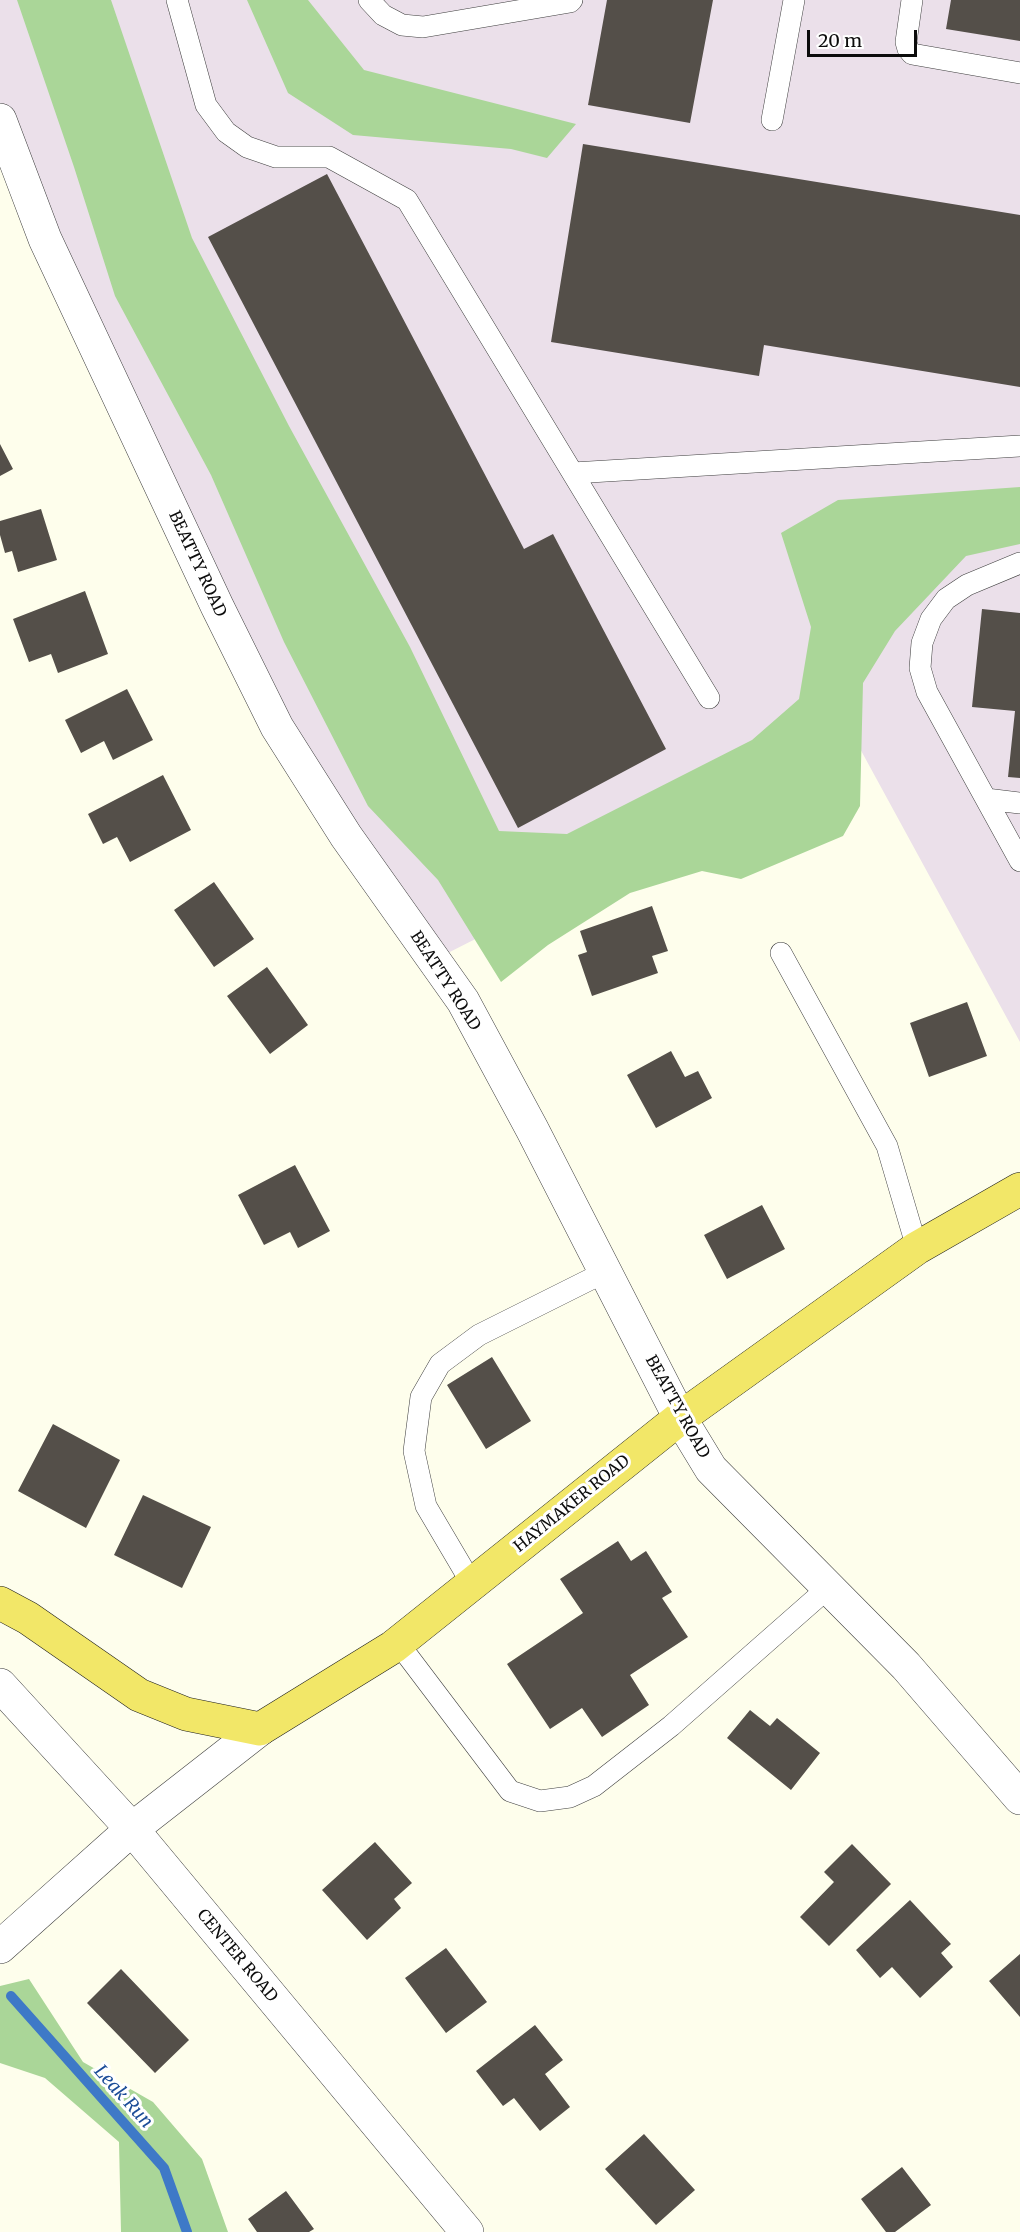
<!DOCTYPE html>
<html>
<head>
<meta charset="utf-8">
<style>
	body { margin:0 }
	#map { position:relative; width:1020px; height:2232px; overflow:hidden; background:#fefeec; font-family:Merriweather,serif }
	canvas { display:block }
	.scale { position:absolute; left:807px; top:30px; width:110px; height:27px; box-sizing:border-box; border:3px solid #0c0c0c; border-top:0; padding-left:8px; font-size:18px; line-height:21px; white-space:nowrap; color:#0c0c0c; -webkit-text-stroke:4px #fff; paint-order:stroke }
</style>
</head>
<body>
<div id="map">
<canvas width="1020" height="2232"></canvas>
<div class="scale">20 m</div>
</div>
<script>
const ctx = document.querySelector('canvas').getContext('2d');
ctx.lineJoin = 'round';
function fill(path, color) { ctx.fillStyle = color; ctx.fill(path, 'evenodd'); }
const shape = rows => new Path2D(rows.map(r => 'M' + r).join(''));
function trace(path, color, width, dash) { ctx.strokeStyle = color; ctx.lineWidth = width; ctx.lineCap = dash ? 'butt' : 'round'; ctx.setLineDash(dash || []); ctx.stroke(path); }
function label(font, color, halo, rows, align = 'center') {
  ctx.font = font + ' Merriweather,serif'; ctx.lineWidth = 6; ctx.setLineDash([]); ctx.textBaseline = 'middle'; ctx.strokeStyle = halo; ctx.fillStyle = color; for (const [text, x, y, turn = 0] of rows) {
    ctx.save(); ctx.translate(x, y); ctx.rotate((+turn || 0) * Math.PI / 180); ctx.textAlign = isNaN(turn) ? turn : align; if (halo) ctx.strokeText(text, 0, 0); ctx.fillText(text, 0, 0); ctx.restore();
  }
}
const industrial = shape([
	[0,0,1020,0,1020,1042,858,745,434,960,346,836,0,120]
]);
const forest = shape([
	[17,0,111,0,192,238,289,426,410,647,499,831,567,834,752,740,799,699,811,627,781,533,838,500,1020,487,1020,544,966,556,895,631,863,683,860,806,843,836,741,879,702,871,630,893,548,945,501,982,438,880,368,806,284,642,211,475,115,296,74,167],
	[247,0,308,0,364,70,576,124,547,158,511,149,353,135,288,93],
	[29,1979,83,2062,153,2102,202,2159,228,2232,121,2232,119,2142,45,2078,0,2063,0,1986]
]);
const stream = shape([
	[11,1996,164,2168,187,2232]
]);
const building = shape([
	[607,0,713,0,690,123,588,105],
	[951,0,1020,0,1020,41,946,29],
	[583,144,1020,215,1020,387,764,345,759,376,551,342],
	[327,174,524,549,553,534,666,749,518,828,208,237],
	[0,444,13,469,0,476],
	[41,509,57,560,18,572,12,551,5,553,0,535,0,521],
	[85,591,108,654,58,673,51,654,29,662,13,619],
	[982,609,1020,613,1020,778,1008,777,1015,711,972,707],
	[127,689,153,740,113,760,104,741,81,753,65,720],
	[163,775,191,830,130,862,117,837,103,844,88,814],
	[214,882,254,939,214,967,174,910],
	[652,906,668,951,652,956,658,973,592,996,578,955,587,952,580,931],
	[267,967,308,1025,270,1054,227,996],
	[967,1002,987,1056,929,1077,910,1023],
	[671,1051,685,1077,698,1071,712,1098,656,1128,627,1075],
	[295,1165,330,1231,298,1248,290,1232,264,1245,238,1195],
	[762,1205,785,1249,727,1279,704,1235],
	[492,1357,531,1421,486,1449,447,1385],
	[53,1424,120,1460,86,1528,18,1491],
	[143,1495,211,1527,182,1588,114,1555],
	[618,1541,631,1561,646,1551,672,1592,662,1598,688,1637,630,1675,649,1705,602,1737,582,1708,550,1729,507,1664,583,1613,560,1579],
	[750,1710,770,1726,777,1718,820,1753,791,1790,727,1738],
	[375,1842,412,1883,394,1899,401,1908,367,1940,322,1890],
	[852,1844,891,1884,829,1946,800,1917,834,1882,824,1872],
	[910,1900,951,1944,941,1953,953,1967,920,1998,892,1967,880,1978,856,1950],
	[446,1948,487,2002,446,2033,405,1978],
	[1020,1954,1020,2017,989,1981],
	[121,1969,189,2040,155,2073,87,2003],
	[535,2025,563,2060,545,2074,570,2107,540,2131,514,2098,503,2106,476,2071],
	[644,2134,695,2190,656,2225,605,2169],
	[902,2167,931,2205,895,2232,886,2232,861,2199],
	[286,2191,314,2229,309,2232,257,2232,248,2219]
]);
const service = shape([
	[177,0,206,105,226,132,247,147,276,157,329,157,407,200,709,698],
	[369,0,383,15,402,25,423,27,570,2,572,0],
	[912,0,906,42,908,49,912,54,1020,73],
	[772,120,794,0],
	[573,473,1020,446],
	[1020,563,967,585,946,599,931,619,922,643,920,668,927,692,1020,861],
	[986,799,1020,803],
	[781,953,887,1146,917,1248],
	[472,1584,426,1506,414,1451,421,1397,440,1364,479,1335,605,1272],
	[398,1643,510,1791,540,1801,570,1797,594,1786,671,1726,829,1587]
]);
const tertiary = shape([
	[0,120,45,239,217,606,277,727,346,836,463,1001,532,1129,680,1418,711,1469,906,1666,1020,1798],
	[0,1685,132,1829,467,2232],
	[0,1947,132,1829,260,1729]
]);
const primary = shape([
	[0,1603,28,1618,139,1695,186,1714,260,1729,393,1647,680,1418,917,1248,1020,1189]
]);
const streetNames = [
	["BEATTY ROAD",197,564,65],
	["BEATTY ROAD",445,981,57],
	["BEATTY ROAD",677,1407,61],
	["HAYMAKER ROAD",572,1504,-39],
	["CENTER ROAD",237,1956,50]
];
const waterNames = [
	["Leak Run",123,2097,48]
];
fill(industrial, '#ebe0ea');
fill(forest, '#aad698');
trace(stream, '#3e79c7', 10);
fill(building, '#544f49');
trace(service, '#3f3f3f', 22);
trace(tertiary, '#3f3f3f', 34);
trace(primary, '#1d1d1d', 34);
trace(service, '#fff', 21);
trace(tertiary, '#fff', 33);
trace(primary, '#f2e768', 33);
label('16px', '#0c0c0c', '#fff', streetNames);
label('italic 18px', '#1c4d98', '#fff', waterNames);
</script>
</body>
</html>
